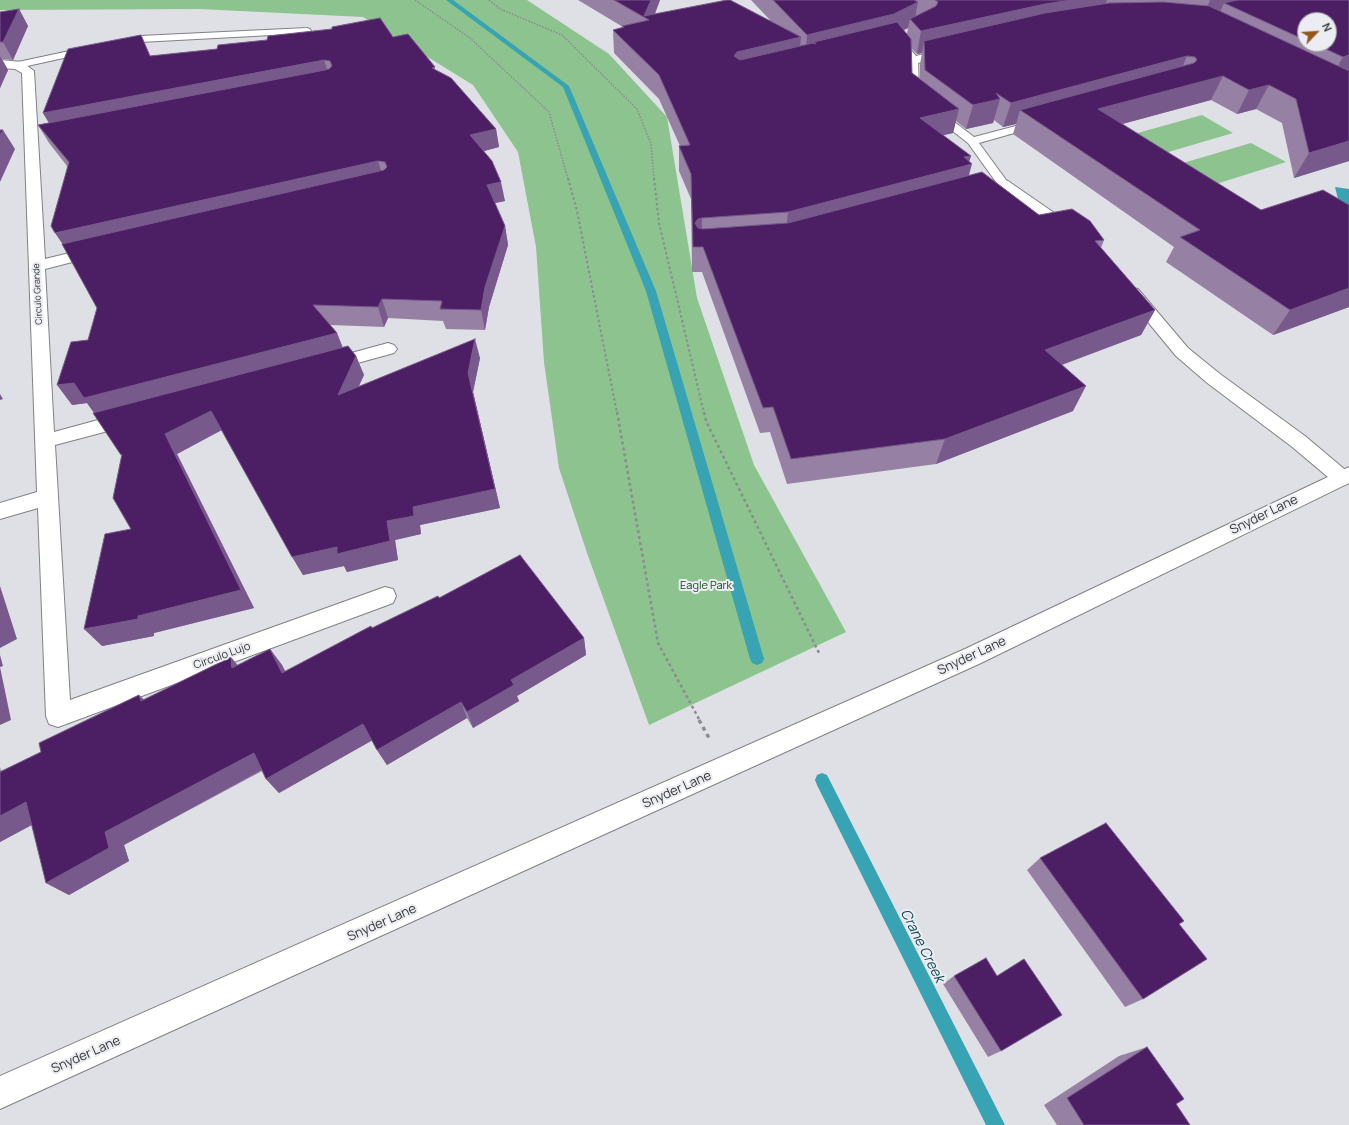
<!DOCTYPE html>
<html>
<head>
<meta charset="utf-8">
<style>
	body { margin:0 }
	#map { position:relative; width:1349px; height:1125px; overflow:hidden; background:#dfe0e5; font-family:Manrope,sans-serif }
	canvas { display:block }
	.north { position:absolute; left:1297px; top:12px; width:40px; height:40px; box-sizing:border-box; background:#ecedf2; border:1px solid #a3a4a7; border-radius:50%; rotate:65deg; font-size:11px; font-weight:700; line-height:16px; text-align:center; color:#353637 }
	.north::after { content:''; display:block; margin:auto; width:14px; height:18px; background:#95581b; clip-path:polygon(50% 0,100% 100%,50% 72%,0 100%) }
</style>
</head>
<body>
<div id="map">
<canvas width="1349" height="1125"></canvas>
<div class="north">N</div>
</div>
<script>
const ctx = document.querySelector('canvas').getContext('2d');
ctx.lineJoin = 'round';
function fill(path, color) { ctx.fillStyle = color; ctx.fill(path, 'evenodd'); }
const shape = rows => new Path2D(rows.map(r => 'M' + r).join(''));
function trace(path, color, width, dash) { ctx.strokeStyle = color; ctx.lineWidth = width; ctx.lineCap = dash ? 'butt' : 'round'; ctx.setLineDash(dash || []); ctx.stroke(path); }
function label(font, color, halo, rows, align = 'center') {
  ctx.font = font + ' Manrope,sans-serif'; ctx.lineWidth = 4; ctx.setLineDash([]); ctx.textBaseline = 'middle'; ctx.strokeStyle = halo; ctx.fillStyle = color; for (const [text, x, y, turn = 0] of rows) {
    ctx.save(); ctx.translate(x, y); ctx.rotate((+turn || 0) * Math.PI / 180); ctx.textAlign = isNaN(turn) ? turn : align; if (halo) ctx.strokeText(text, 0, 0); ctx.fillText(text, 0, 0); ctx.restore();
  }
}
const green = shape([
	[0,0,527,0,609,54,667,117,697,298,754,465,846,632,649,725,587,553,559,468,544,362,536,247,518,152,473,85,363,17,199,9,0,10],
	[1202,115,1233,133,1165,153,1134,134],
	[1251,143,1286,162,1216,184,1183,163]
]);
const water = shape([
	[1335,187,1349,189,1349,218,1338,199]
]);
const stream = shape([
	[446,0,453,0,569,86,656,291,764,659,762,663,757,665,752,663,750,659,646,291,563,87,446,0],
	[822,773,827,775,1005,1125,986,1125,817,785,815,780,817,775,822,773]
]);
const pathFar3 = shape([
	[415,0,470,38,549,112,568,179],
	[489,0,500,9,562,35,637,109,651,144,654,179]
]);
const pathFar2 = shape([
	[568,178,577,211,617,413],
	[654,178,659,223,704,413]
]);
const pathFar1 = shape([
	[617,412,658,643,700,721],
	[704,412,706,421,820,655]
]);
const path = shape([
	[699,720,709,738]
]);
const service = shape([
	[307,28,310,29,311,31,310,33,140,42,120,46,115,43,117,41,140,36,307,28],
	[88,47,93,50,91,52,18,68,13,65,18,62,88,47],
	[913,57,918,60,919,96,914,99,909,96,908,60,913,57],
	[936,110,940,111,974,137,1035,121,1040,124,1039,126,979,143,1009,184,1007,186,984,192,980,191,978,189,980,187,996,182,968,143,932,115,931,113,932,111,936,110]
]);
const minor = shape([
	[901,33,905,35,907,37,903,41,916,56,949,48,953,49,955,52,953,55,949,56,913,64,909,63,890,40,892,37,901,33],
	[0,60,22,62,34,71,45,259,98,246,104,248,106,251,104,254,45,269,54,432,131,411,138,413,141,418,138,423,55,445,70,700,385,587,393,589,396,596,393,603,58,727,49,724,46,716,38,508,0,519,0,503,37,492,22,73,15,69,0,68,0,60],
	[1003,180,1008,181,1076,228,1079,231,1076,234,1071,236,1066,234,998,187,996,184,998,181,1003,180],
	[1132,288,1138,289,1188,348,1220,374,1305,436,1349,473,1349,483,1342,486,1335,483,1291,446,1206,382,1176,356,1124,293,1126,289,1132,288],
	[388,343,394,345,397,349,394,353,328,371,322,369,319,365,322,361,388,343]
]);
const tertiary = shape([
	[1349,467,1349,483,981,663,0,1109,0,1076,965,649,1349,467]
]);
const wall = shape([
	[578,0,660,0,655,14,770,20,751,0,1349,0,1349,161,1294,178,1282,123,1256,109,1237,114,1211,100,1122,124,1261,210,1349,205,1349,307,1273,335,1166,262,1174,247,1013,134,1016,124,1003,127,994,120,993,123,966,129,956,121,953,133,943,135,971,156,969,161,969,175,1039,215,1104,240,1101,248,1155,310,1141,335,1062,365,1073,411,936,464,787,484,770,432,760,433,702,272,692,272,691,199,679,171,679,146,680,146,659,99,614,53,613,30,623,28,623,27],
	[1305,20,1329,44,1305,44],
	[908,28,907,34,903,30],
	[911,48,917,54,922,53,920,64,920,78,912,73],
	[19,9,28,26,13,60,2,59,8,70,0,88,0,12],
	[393,37,435,67,435,70,496,129,499,147,484,151,505,201,495,203,505,226,508,245,489,307,485,330,446,329,443,321,388,318,384,327,330,325,337,333,342,347,356,356,364,375,358,387,480,358,473,392,500,508,420,525,421,534,395,540,398,560,347,572,344,566,303,575,221,430,177,454,254,608,154,633,154,636,102,646,131,529,122,456,94,413,87,403,72,405,88,340,97,308,62,244,67,166,49,143,38,125,49,123,43,113,151,56],
	[439,598,584,638,586,655,517,696,519,701,473,728,467,718,387,765,377,750,372,740,279,793,266,779,262,771,124,845,129,861,69,895,46,883,32,825,0,842,0,767,1,771,41,752,139,695,144,700,238,665,270,649,282,665,285,671,372,628],
	[1040,858,1179,924,1143,999,1125,1007,1027,870],
	[954,976,1001,1051,988,1057,943,984],
	[1147,1047,1176,1104,1190,1125,1057,1125,1044,1105,1119,1056]
]);
const shadedWall = shape([
	[651,0,660,0,649,28,649,20,644,16],
	[1072,0,1107,0,1101,17,924,41,922,53,917,54,921,31,1045,4],
	[1210,0,1285,0,1224,3,1218,16,1202,20],
	[918,2,914,23,910,19,908,28,890,37,816,44,814,42,812,56,805,58,807,35],
	[19,9,28,26,13,60,3,42],
	[801,37,799,60,736,76,734,56,737,52],
	[1349,55,1349,73,1330,80,1343,57],
	[0,56,8,70,0,88],
	[1187,56,1177,80,1020,110,1016,124,1003,127,1011,103],
	[324,60,330,78,54,131,43,113],
	[1223,76,1211,100,1089,133,1098,109],
	[1269,85,1256,109,1237,114,1249,90],
	[1000,99,993,123,966,129,973,105],
	[959,109,953,133,915,142,920,118],
	[496,129,499,147,473,154,470,135],
	[3,130,15,149,0,182,0,136],
	[1349,141,1349,161,1294,178,1309,153],
	[971,156,968,165,972,164,965,189,785,238,788,212],
	[378,161,384,180,68,252,55,233],
	[501,182,505,201,490,204,487,185],
	[702,218,702,244,695,223,698,219],
	[505,226,508,245,489,307,485,330,481,310,485,287],
	[1349,288,1349,307,1273,335,1290,310],
	[382,299,388,318,384,327,378,307],
	[1155,310,1141,335,1034,375,1045,350],
	[337,333,345,353,98,418,87,403,72,405,57,385],
	[475,339,480,358,473,392,500,508,420,525,421,534,395,540,398,560,347,572,344,566,303,575,292,557,387,521,468,373],
	[356,356,364,375,346,415,338,395],
	[1086,386,1073,411,936,464,945,439],
	[0,394,3,399,0,400],
	[211,411,222,430,177,454,254,608,154,633,154,636,102,646,84,629,138,616,165,434],
	[0,586,17,639,0,648],
	[584,638,586,655,517,696,519,701,473,728,467,712,511,680],
	[270,649,282,665,294,689,282,673],
	[0,655,3,666,0,667,11,720,0,725],
	[231,657,245,674,232,668],
	[139,695,156,711,141,701],
	[461,702,467,718,387,765,377,750],
	[363,724,373,740,279,793,266,779],
	[254,753,267,767,124,845,129,861,69,895,46,883,105,832],
	[26,802,48,816,0,842,0,816]
]);
const building = shape([
	[614,0,651,0,644,16,727,0,730,0,801,37,737,52,734,56,740,60,813,43,816,44,814,42,897,22,911,39,912,73,959,109,920,118,971,156,964,157,972,164,788,212,702,218,698,219,695,223,698,228,703,229,788,223,982,172,1039,215,1072,209,1090,221,1104,240,1095,241,1155,310,1045,350,1086,386,945,439,791,459,773,407,763,408,703,247,693,247,691,174,679,146,690,145,659,75,613,30,624,27,622,26,649,20,614,0],
	[773,0,914,0,918,2,894,14,807,35,773,0],
	[935,0,1072,0,1045,4,921,31,910,19,936,6,938,2,935,0],
	[1238,0,1349,0,1349,55,1343,57,1315,44,1329,44,1329,20,1305,20,1305,40,1224,3,1238,0],
	[1163,2,1209,6,1349,71,1349,141,1309,153,1296,99,1269,85,1249,90,1223,76,1098,109,1261,210,1323,190,1349,205,1349,288,1290,310,1180,237,1200,230,1020,110,1194,63,1197,60,1195,57,1187,56,1011,103,996,93,1000,99,973,105,925,70,924,41,1045,13,1109,3,1163,2],
	[19,9,3,42,0,42,0,12,19,9],
	[380,18,393,37,408,34,435,67,432,68,451,78,496,129,470,135,492,161,501,182,487,185,505,226,485,287,481,310,440,309,442,301,382,299,378,307,313,305,337,333,84,398,74,383,57,385,71,342,88,340,97,308,62,244,384,170,387,167,385,162,378,161,55,233,51,226,69,162,38,125,325,70,329,69,332,66,330,61,324,60,43,113,68,49,141,35,150,56,217,49,218,45,267,40,268,36,332,29,332,27,380,18],
	[0,130,3,130,0,136,0,130],
	[475,339,468,373,495,489,413,507,414,516,387,521,390,541,337,554,337,547,292,557,211,411,165,434,241,590,138,616,138,619,84,629,105,534,131,529,113,498,122,454,121,455,93,413,348,346,356,356,338,395,475,339],
	[520,555,584,638,511,680,514,685,467,712,461,702,377,750,363,724,266,779,254,753,105,832,109,848,46,883,26,802,0,816,0,772,41,752,39,743,139,695,141,701,231,657,232,668,270,649,282,673,371,626,372,628,438,596,439,598,520,555],
	[1106,823,1184,921,1179,924,1207,959,1143,999,1040,858,1106,823],
	[986,958,997,976,1024,959,1062,1015,1001,1051,954,976,986,958],
	[1147,1047,1184,1099,1176,1104,1190,1125,1084,1125,1067,1098,1147,1047]
]);
const farStreetnames = [
	["Circulo Grande",38,294,-93]
];
const parkNames = [
	["Eagle Park",706,586]
];
const streetNames = [
	["Circulo Lujo",222,656,-20]
];
const nearStreetnames = [
	["Snyder Lane",1264,515,-26],
	["Snyder Lane",972,656,-25],
	["Snyder Lane",677,790,-24],
	["Snyder Lane",382,923,-24],
	["Snyder Lane",86,1055,-24]
];
const nearWaternames = [
	["Crane Creek",922,946,63]
];
fill(green, '#8cc38e');
fill(water, '#38a3b2');
fill(stream, '#38a3b2');
trace(service, '#808185', 2);
trace(minor, '#808185', 2);
trace(tertiary, '#808185', 2);
trace(pathFar3, '#8b8c8f', 1.5, [1.5, 1.5]);
trace(pathFar2, '#8b8c8f', 2, [2.5, 2.5]);
trace(pathFar1, '#8b8c8f', 2.5, [3, 3]);
trace(path, '#8b8c8f', 3.5, [4, 4]);
fill(service, '#fff');
fill(minor, '#fff');
fill(tertiary, '#fff');
fill(wall, '#9680a4');
fill(shadedWall, '#78598b');
fill(building, '#4c1f64');
trace(building, '#78598b', 1);
label('9px', '#353637', '#ecedf2', farStreetnames);
label('11px', '#15481c', '#ecedf2', parkNames);
label('11px', '#353637', '#ecedf2', streetNames);
label('13px', '#353637', '#ecedf2', nearStreetnames);
label('italic 14px', '#0e4c54', '#ecedf2', nearWaternames);
</script>
</body>
</html>
